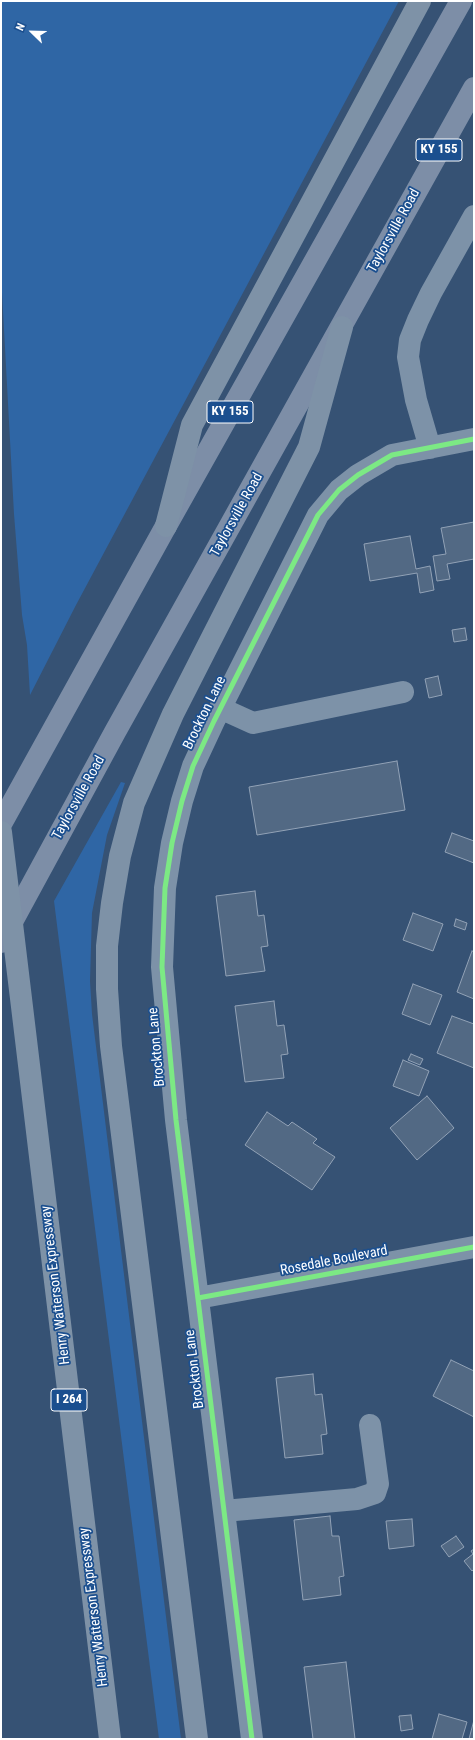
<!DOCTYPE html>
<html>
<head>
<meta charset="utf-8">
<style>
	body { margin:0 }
	#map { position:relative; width:475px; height:1740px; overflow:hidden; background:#365274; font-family:"Roboto Condensed",sans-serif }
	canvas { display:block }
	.frame { position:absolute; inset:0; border:2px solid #fff; pointer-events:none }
	.north { position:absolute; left:12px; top:12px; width:40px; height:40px; -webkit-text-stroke:3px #1b4f8f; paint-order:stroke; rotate:293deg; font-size:11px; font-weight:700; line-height:16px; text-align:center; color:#fff }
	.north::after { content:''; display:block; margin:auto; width:14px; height:18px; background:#fff; clip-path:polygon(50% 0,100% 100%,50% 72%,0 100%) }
</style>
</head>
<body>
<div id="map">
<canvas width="475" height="1740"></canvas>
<div class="frame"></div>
<div class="north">N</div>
</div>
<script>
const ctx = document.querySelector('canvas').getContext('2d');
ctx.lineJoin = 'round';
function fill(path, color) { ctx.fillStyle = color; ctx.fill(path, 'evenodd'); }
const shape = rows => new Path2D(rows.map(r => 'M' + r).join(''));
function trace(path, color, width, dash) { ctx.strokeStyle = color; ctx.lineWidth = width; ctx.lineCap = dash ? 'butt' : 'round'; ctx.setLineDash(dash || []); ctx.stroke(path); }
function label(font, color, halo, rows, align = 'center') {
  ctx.font = font + ' "Roboto Condensed",sans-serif'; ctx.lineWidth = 3.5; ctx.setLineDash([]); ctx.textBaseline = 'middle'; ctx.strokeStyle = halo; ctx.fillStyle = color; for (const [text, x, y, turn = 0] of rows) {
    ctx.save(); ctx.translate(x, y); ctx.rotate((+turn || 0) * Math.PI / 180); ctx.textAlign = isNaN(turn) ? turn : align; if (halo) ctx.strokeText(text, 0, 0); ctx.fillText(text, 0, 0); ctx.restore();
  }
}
const green = shape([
	[1,1,399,1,76,605,30,695,27,645,22,615,14,514,1,274],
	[121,782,125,783,107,835,92,913,90,981,92,1014,181,1739,159,1739,54,901]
]);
const building = shape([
	[474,522,474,559,447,564,450,579,437,581,433,556,446,554,441,528,474,522],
	[410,536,416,569,430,566,434,590,420,593,417,573,370,581,364,544,410,536],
	[465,628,467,640,454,642,452,630,465,628],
	[438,676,442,695,429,698,425,679,438,676],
	[397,761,405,810,257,835,249,787,397,761],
	[452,833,474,841,474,863,445,852,452,833],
	[255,891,258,916,264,915,268,946,261,947,265,971,226,976,216,896,255,891],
	[413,913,443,924,433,951,403,940,413,913],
	[456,919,467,923,465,930,454,926,456,919],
	[472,951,474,952,474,999,457,992,472,951],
	[413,984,442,995,430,1025,402,1014,413,984],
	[274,1001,277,1026,284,1025,288,1054,281,1055,284,1078,245,1082,235,1006,274,1001],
	[452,1016,474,1024,474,1068,437,1053,452,1016],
	[411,1054,423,1059,420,1065,408,1060,411,1054],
	[403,1060,429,1071,419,1096,393,1086,403,1060],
	[427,1096,454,1128,417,1160,390,1128,427,1096],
	[267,1112,288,1126,292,1122,317,1139,313,1143,335,1157,312,1190,245,1145,267,1112],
	[451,1360,474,1371,474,1417,433,1396,451,1360],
	[313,1374,315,1395,322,1394,327,1434,321,1435,323,1454,285,1458,276,1378,313,1374],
	[330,1516,332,1536,339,1536,344,1576,339,1577,341,1595,303,1600,294,1520,330,1516],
	[412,1519,414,1546,389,1549,386,1521,412,1519],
	[456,1536,464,1547,449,1557,441,1546,456,1536],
	[474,1549,474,1569,472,1571,464,1561,473,1554,471,1551,474,1549],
	[346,1662,355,1739,313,1739,304,1667,346,1662],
	[439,1714,467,1722,462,1739,432,1739,439,1714],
	[411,1715,413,1729,401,1731,399,1716,411,1715],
	[474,1720,474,1739,469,1739,474,1720]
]);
const minor = shape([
	[430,448,416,400,408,357,410,340,418,320,431,293,474,216],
	[220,708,253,723,403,692],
	[198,1298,474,1247],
	[224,1511,357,1499,375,1493,378,1484,370,1425],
	[252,1739,176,1120,162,967,165,888,172,843,182,801,193,766,214,721,318,515,339,490,358,475,392,455,474,439]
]);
const major = shape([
	[1,824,166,526,461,1],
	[1,942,115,732,474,88]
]);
const highway = shape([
	[166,526,192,425,420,1],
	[1,832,110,1739],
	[197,1739,111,1046,107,989,107,946,112,903,120,856,134,803,173,714,309,447,342,327]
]);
const cycleway = shape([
	[198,1298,474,1247],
	[252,1739,176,1120,162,967,165,888,172,843,182,801,193,766,214,721,318,515,339,490,358,475,392,455,474,439]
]);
const shields = [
	[439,150,46],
	[230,412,46],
	[69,1400,36]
];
const shieldNames = [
	["KY 155",439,150],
	["KY 155",230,412],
	["I 264",69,1400]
];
const streetNames = [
	["Taylorsville Road",394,231,-61],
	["Taylorsville Road",237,515,-61],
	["Brockton Lane",205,713,-64],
	["Taylorsville Road",79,798,-61],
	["Brockton Lane",157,1047,-95],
	["Rosedale Boulevard",334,1261,-11],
	["Henry Watterson Expressway",56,1285,-97],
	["Brockton Lane",195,1369,-97],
	["Henry Watterson Expressway",94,1607,-97]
];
fill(green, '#2f66a5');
fill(building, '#526984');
trace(building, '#92a2b6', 1);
trace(minor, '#7d92a8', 22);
trace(major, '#7d8ea7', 22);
trace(highway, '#7e92a7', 22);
trace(cycleway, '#7ce984', 5);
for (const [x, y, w] of shields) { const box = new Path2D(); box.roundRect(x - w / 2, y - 11, w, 22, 3); ctx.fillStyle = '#1b4f8f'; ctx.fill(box); trace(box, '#fff', 1); }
label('bold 13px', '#fff', null, shieldNames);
label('14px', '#fff', '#1b4f8f', streetNames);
</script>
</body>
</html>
